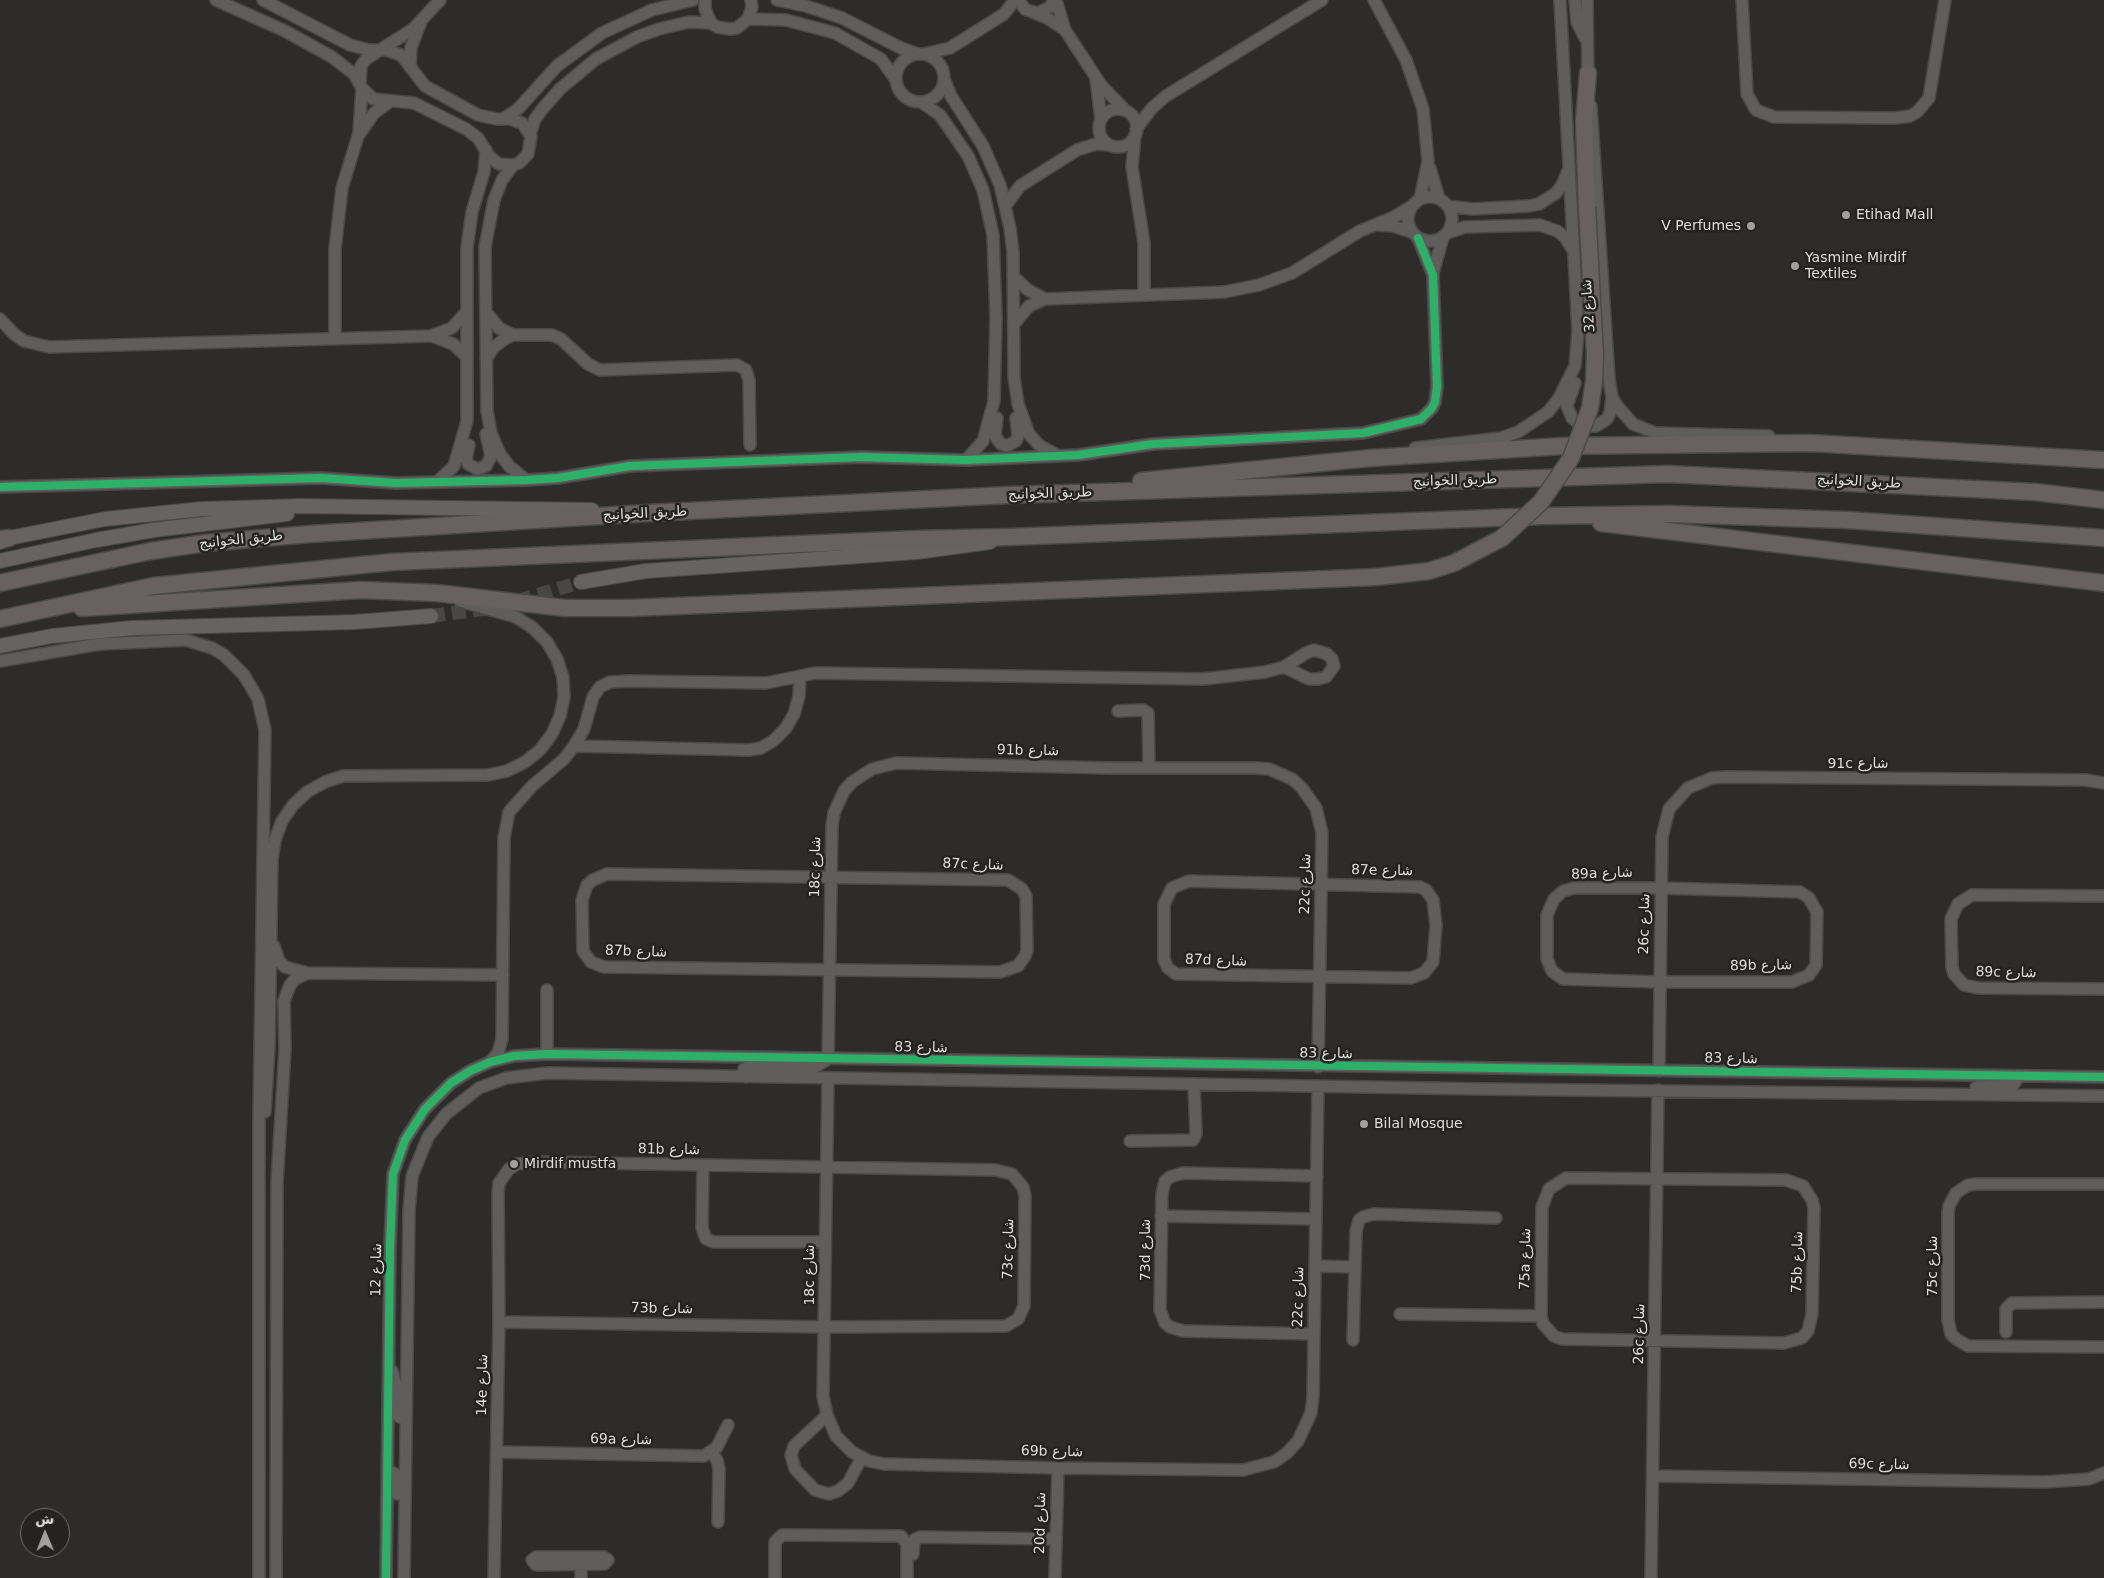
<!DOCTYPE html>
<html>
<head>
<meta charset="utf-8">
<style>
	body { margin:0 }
	#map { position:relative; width:2104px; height:1578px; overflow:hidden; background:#2d2c2b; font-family:"DejaVu Sans",Cairo,sans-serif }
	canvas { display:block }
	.north { position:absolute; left:20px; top:1508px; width:50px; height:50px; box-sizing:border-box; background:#242321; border:1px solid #6f6e6c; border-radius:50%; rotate:359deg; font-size:14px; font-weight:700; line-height:20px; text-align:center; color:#dfdedd }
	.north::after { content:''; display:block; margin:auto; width:18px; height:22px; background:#a1a09f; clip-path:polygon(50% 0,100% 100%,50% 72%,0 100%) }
</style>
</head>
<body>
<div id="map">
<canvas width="2104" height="1578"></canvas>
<div class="north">ش</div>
</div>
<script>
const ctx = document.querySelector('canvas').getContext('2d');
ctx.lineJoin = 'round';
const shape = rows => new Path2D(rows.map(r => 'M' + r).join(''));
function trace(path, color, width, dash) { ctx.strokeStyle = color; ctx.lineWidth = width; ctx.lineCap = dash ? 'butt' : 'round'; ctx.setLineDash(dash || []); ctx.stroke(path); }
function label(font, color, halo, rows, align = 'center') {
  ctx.font = font + ' "DejaVu Sans",Cairo,sans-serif'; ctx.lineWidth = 5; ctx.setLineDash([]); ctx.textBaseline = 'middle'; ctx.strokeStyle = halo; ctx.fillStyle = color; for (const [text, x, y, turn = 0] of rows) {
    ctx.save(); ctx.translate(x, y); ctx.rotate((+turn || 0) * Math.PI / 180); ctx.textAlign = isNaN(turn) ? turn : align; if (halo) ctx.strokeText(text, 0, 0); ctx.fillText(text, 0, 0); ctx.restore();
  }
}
const majorTunnel = shape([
	[518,601,581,582],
	[431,616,490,608]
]);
const minor = shape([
	[216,0,285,31,332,57,354,74,362,88,373,99,414,103,466,129,478,138,489,156,499,164,513,165,519,163,528,154,531,136,522,123,510,119,497,119,478,115,425,86,401,55,386,50,369,50,350,45,263,0],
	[705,0,705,9,711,23,717,27,730,29,737,28,748,19,752,7,751,0],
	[777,0,806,6,842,18,901,48,918,54],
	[1018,0,1026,10,1038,13,1050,7,1054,0],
	[1056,0,1065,30],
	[1374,0,1406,60,1423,109,1428,161,1420,199],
	[1575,0,1577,22,1585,38],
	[1587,0,1588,80],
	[1742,0,1747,94,1756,110,1774,117,1895,118,1910,116,1917,112,1929,98,1945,0],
	[1032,12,1047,18,1065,30,1101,85,1125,110],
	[748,19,786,20,835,33,881,59,896,80],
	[924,54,950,48,1004,14,1015,0],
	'896 78a24 24 0 1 1 48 0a24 24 0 1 1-48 0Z',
	[410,67,411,48,420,24],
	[944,79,951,96,983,146,1000,185,1010,228,1013,252,1014,377,1018,404,1029,434,1039,445,1057,455],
	[1096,79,1101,119],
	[360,82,361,66,366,59,413,29,440,0],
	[921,102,940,115,968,156,983,190,993,235,996,318,994,401,983,441,966,460],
	[1591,106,1609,379,1612,397,1618,407,1633,424,1655,433,1769,436],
	'1099 128a19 19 0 1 1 38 0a19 19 0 1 1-38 0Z',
	[503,119,518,109,557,66,602,33,652,10,693,0],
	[1136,129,1152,108,1166,96,1322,0],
	[359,132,362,88],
	[530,134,535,119,544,107,560,89,596,59,637,37,659,29,689,22,711,23],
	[1135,135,1132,167,1144,243,1144,295],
	[513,165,502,180,494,200,485,247,487,411,491,433,500,454,509,466,526,480],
	[1430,168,1439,198],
	'1408 219a22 22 0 1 1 44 0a22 22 0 1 1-44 0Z',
	[1006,205,1020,186,1077,150,1096,144,1109,145],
	[1448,206,1472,209,1529,206,1539,204,1556,193,1562,185,1568,171],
	[1378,225,1393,226,1412,232],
	[1447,233,1465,227,1540,225,1557,231,1565,237,1573,250],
	[1433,273,1443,237],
	[1013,276,1028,290,1045,299],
	[486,312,499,328,513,335],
	[0,319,14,334,24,341,49,347,430,336,452,328,466,312],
	[1014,324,1029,306,1045,299,1224,292,1259,285,1292,273,1360,231,1394,217,1412,206],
	[432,336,453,344,467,357],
	[335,339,335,249,342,188,358,136,374,113,389,102],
	[486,359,494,347,506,338,513,335,552,335,561,339,588,364,600,370,737,365,746,370,749,380,750,445],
	[1575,383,1567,406,1572,418,1582,426,1596,426,1607,419,1610,413,1612,397],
	[997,418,995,436,1001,444,1007,446,1016,441,1018,436,1016,418],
	[469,445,466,459,468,464,477,469,486,466,491,456,486,434],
	[1415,448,1501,438,1518,432,1548,412,1559,398,1575,366,1578,331,1560,0],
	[437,482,454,466,467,421,467,247,472,212,484,172,486,150],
	[0,487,321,478,396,483,526,480,558,478,630,466,861,457,966,460,1078,455,1153,444,1363,433,1421,419,1432,408,1435,402,1437,387,1433,275,1418,238],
	[0,661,100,644,186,640,212,648,224,655,244,675,258,699,265,730,259,1118,259,1578],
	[1118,711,1143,710,1148,713,1149,768],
	[574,746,749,750,761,748,773,741,786,728,794,714,799,696,800,676],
	[607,874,1008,880,1022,889,1026,896,1027,950,1025,956,1018,966,1000,972,604,967,591,962,583,951,582,900,587,885,593,880,607,874],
	[1189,881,1420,887,1426,890,1433,900,1436,925,1433,962,1424,973,1411,978,1176,974,1168,968,1164,960,1164,904,1172,888,1189,881],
	[1574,888,1660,888,1800,892,1809,898,1817,912,1816,965,1809,975,1792,982,1659,982,1563,979,1552,971,1547,959,1547,915,1554,899,1563,891,1574,888],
	[2104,896,1972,895,1958,904,1951,919,1952,967,1954,974,1964,985,1978,988,2104,989],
	[274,946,279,961,285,967,308,973,503,975],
	[547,990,547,1054],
	[490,1062,498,1053,502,1039,504,838,509,812,532,786,564,759,574,746,584,729,593,697,600,687,610,682,629,681,766,683,815,673,1203,679,1265,672,1284,667,1306,653,1314,650,1327,654,1332,659,1334,666,1326,677,1318,679,1309,679,1284,667],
	[1659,1071,1662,837,1669,809,1688,788,1712,778,1725,777,2086,780,2104,783],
	[746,1077,744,1069,749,1067,815,1067,828,1059,832,825,834,813,844,791,852,782,872,769,896,763,1110,768,1256,768,1269,769,1292,779,1302,788,1316,808,1322,833,1318,1067],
	[828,1079,823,1396,827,1415,836,1436,852,1452,869,1461,884,1464,1058,1468,1243,1470,1274,1462,1287,1453,1298,1441,1311,1413,1313,1397,1318,1086],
	[1976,1087,2012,1086,2016,1081,2012,1076],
	[265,1112,269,1046,272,859,275,840,282,821,293,805,307,792,325,782,343,776,488,775,507,771,525,762,540,750,552,734,560,716,564,697,563,677,557,659,547,642,533,628,516,617,460,601],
	[1130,1141,1193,1140,1196,1134,1194,1084],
	[703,1166,702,1228,706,1239,714,1242,825,1242],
	[1566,1178,1786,1180,1803,1186,1812,1200,1814,1208,1812,1314,1808,1331,1802,1338,1784,1343,1562,1339,1554,1336,1543,1324,1541,1316,1542,1207,1549,1189,1566,1178],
	[2104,1184,1976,1184,1968,1185,1956,1193,1949,1206,1948,1213,1948,1320,1951,1334,1956,1339,1968,1346,2104,1347],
	[1161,1216,1316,1219],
	[1315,1266,1355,1267],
	[1400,1314,1541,1316],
	[2006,1332,2006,1309,2012,1303,2104,1302],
	[1314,1334,1183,1331,1170,1327,1165,1323,1160,1310,1162,1194,1165,1181,1170,1177,1183,1173,1317,1176],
	[1353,1340,1356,1231,1359,1220,1363,1217,1374,1214,1496,1218],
	[392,1371,397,1388,398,1416,406,1420],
	[827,1415,794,1446,791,1455,795,1469,815,1490,829,1494,838,1491,848,1483,862,1457],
	[497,1452,704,1456,717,1447,728,1425],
	[712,1453,717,1460,719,1469,718,1522],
	[388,1470,397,1475,397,1494],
	[1654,1476,2044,1482,2089,1479,2104,1473],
	[913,1554,914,1540,920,1537,1056,1539],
	[536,1557,604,1557,608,1560,604,1564,536,1565,532,1560,536,1557],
	[581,1564,581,1578],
	[276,1578,277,1182,285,1049,284,1001,290,985,295,979,308,973],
	[386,1578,390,1245,393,1174,405,1140,425,1109,451,1083,470,1071,490,1062,514,1056,547,1054,2104,1077],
	[404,1578,409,1211,412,1176,428,1137,446,1114,479,1088,506,1078,548,1073,1484,1089,2104,1096],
	[494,1578,499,1322,498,1192,499,1183,509,1169,517,1164,534,1162,995,1170,1012,1174,1023,1187,1025,1196,1024,1306,1018,1319,1006,1326,824,1327,499,1322],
	[775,1578,775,1542,782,1535,787,1535,901,1536,907,1544,907,1578],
	[1055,1578,1058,1468],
	[1651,1578,1658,1090]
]);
const major = shape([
	[0,542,9,538,105,519,202,509,301,506,592,510],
	[0,561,96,540,154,530,287,514],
	[581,582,646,571,917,552,990,542],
	[0,646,52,636,132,628,355,622,431,616]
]);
const highway = shape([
	[1587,207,1584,121,1588,73],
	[1141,481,1371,458,1563,446,1810,443,2104,460],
	[1601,523,2104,583],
	[0,539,9,538],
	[0,583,151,551,206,543,310,534,648,513,1009,495,1668,474,2035,492,2104,500],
	[82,608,360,590,437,593,565,608,629,608,1376,577],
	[0,619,153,586,392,562,916,539,1009,537,1542,516,1668,514,1847,520,2104,538]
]);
const highwayBridge = shape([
	[1376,577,1429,571,1454,563,1502,538,1541,502,1571,458,1590,408,1594,381,1595,355,1587,207]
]);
const cycleway = shape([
	[0,487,321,478,396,483,526,480,558,478,630,466,861,457,966,460,1078,455,1153,444,1363,433,1421,419,1432,408,1435,402,1437,387,1433,275,1418,238],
	[386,1578,390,1245,393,1174,405,1140,425,1109,451,1083,470,1071,490,1062,514,1056,547,1054,2104,1077]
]);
const markers = [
	[1846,215,5,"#a1a09f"],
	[1751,226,5,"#a1a09f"],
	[1795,266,5,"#a1a09f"],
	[1364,1124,5,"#a1a09f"],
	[514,1164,5,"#a1a09f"]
];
const poiNames = [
	["Etihad Mall",1856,215],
	["V Perfumes",1741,226,"right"],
	["Yasmine Mirdif",1805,258],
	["Textiles",1805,274],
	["Bilal Mosque",1374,1124],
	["Mirdif mustfa",524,1164]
];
const streetNames = [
	["شارع 32",1589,306,-94],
	["طريق الخوانيج",1455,481,-2],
	["طريق الخوانيج",1859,482,3],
	["طريق الخوانيج",1050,494,-2],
	["طريق الخوانيج",645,514,-3],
	["طريق الخوانيج",241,540,-6],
	["91b شارع",1028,751,1],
	["91c شارع",1858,764],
	["87c شارع",973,865,2],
	["18c شارع",816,867,-89],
	["87e شارع",1382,871,1],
	["89a شارع",1602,874,-2],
	["22c شارع",1306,884,-89],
	["26c شارع",1645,924,-89],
	["87b شارع",636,952,2],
	["87d شارع",1216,961,2],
	["89b شارع",1761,966,-1],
	["89c شارع",2006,973,1],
	["شارع 83",921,1048,1],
	["شارع 83",1326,1054,1],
	["شارع 83",1731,1059,1],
	["81b شارع",669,1150,1],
	["73c شارع",1009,1249,-89],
	["73d شارع",1146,1250,-90],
	["75a شارع",1526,1259,-89],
	["75b شارع",1798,1262,-89],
	["75c شارع",1933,1266,-90],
	["شارع 12",377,1270,-89],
	["18c شارع",810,1275,-90],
	["22c شارع",1299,1297,-89],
	["73b شارع",662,1309,1],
	["26c شارع",1640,1334,-89],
	["14e شارع",483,1385,-89],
	["69a شارع",621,1440,1],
	["69b شارع",1052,1452,1],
	["69c شارع",1879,1465,1],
	["20d شارع",1041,1523,-89]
];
trace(majorTunnel, '#484746', 14, [14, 7]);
trace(minor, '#4a4948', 14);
trace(major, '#4a4948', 16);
trace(highway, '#4a4948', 19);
trace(minor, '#5f5e5d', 11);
trace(major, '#686363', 14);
trace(highway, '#686162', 16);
trace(highwayBridge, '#4a4948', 19, []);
trace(highwayBridge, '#686162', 16);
trace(cycleway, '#2db169', 8);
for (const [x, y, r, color] of markers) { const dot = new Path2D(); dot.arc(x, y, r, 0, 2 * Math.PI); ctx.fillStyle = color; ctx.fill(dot); trace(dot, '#242321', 2); }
label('14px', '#dfdedd', '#242321', poiNames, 'left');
label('14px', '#dfdedd', '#242321', streetNames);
</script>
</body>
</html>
